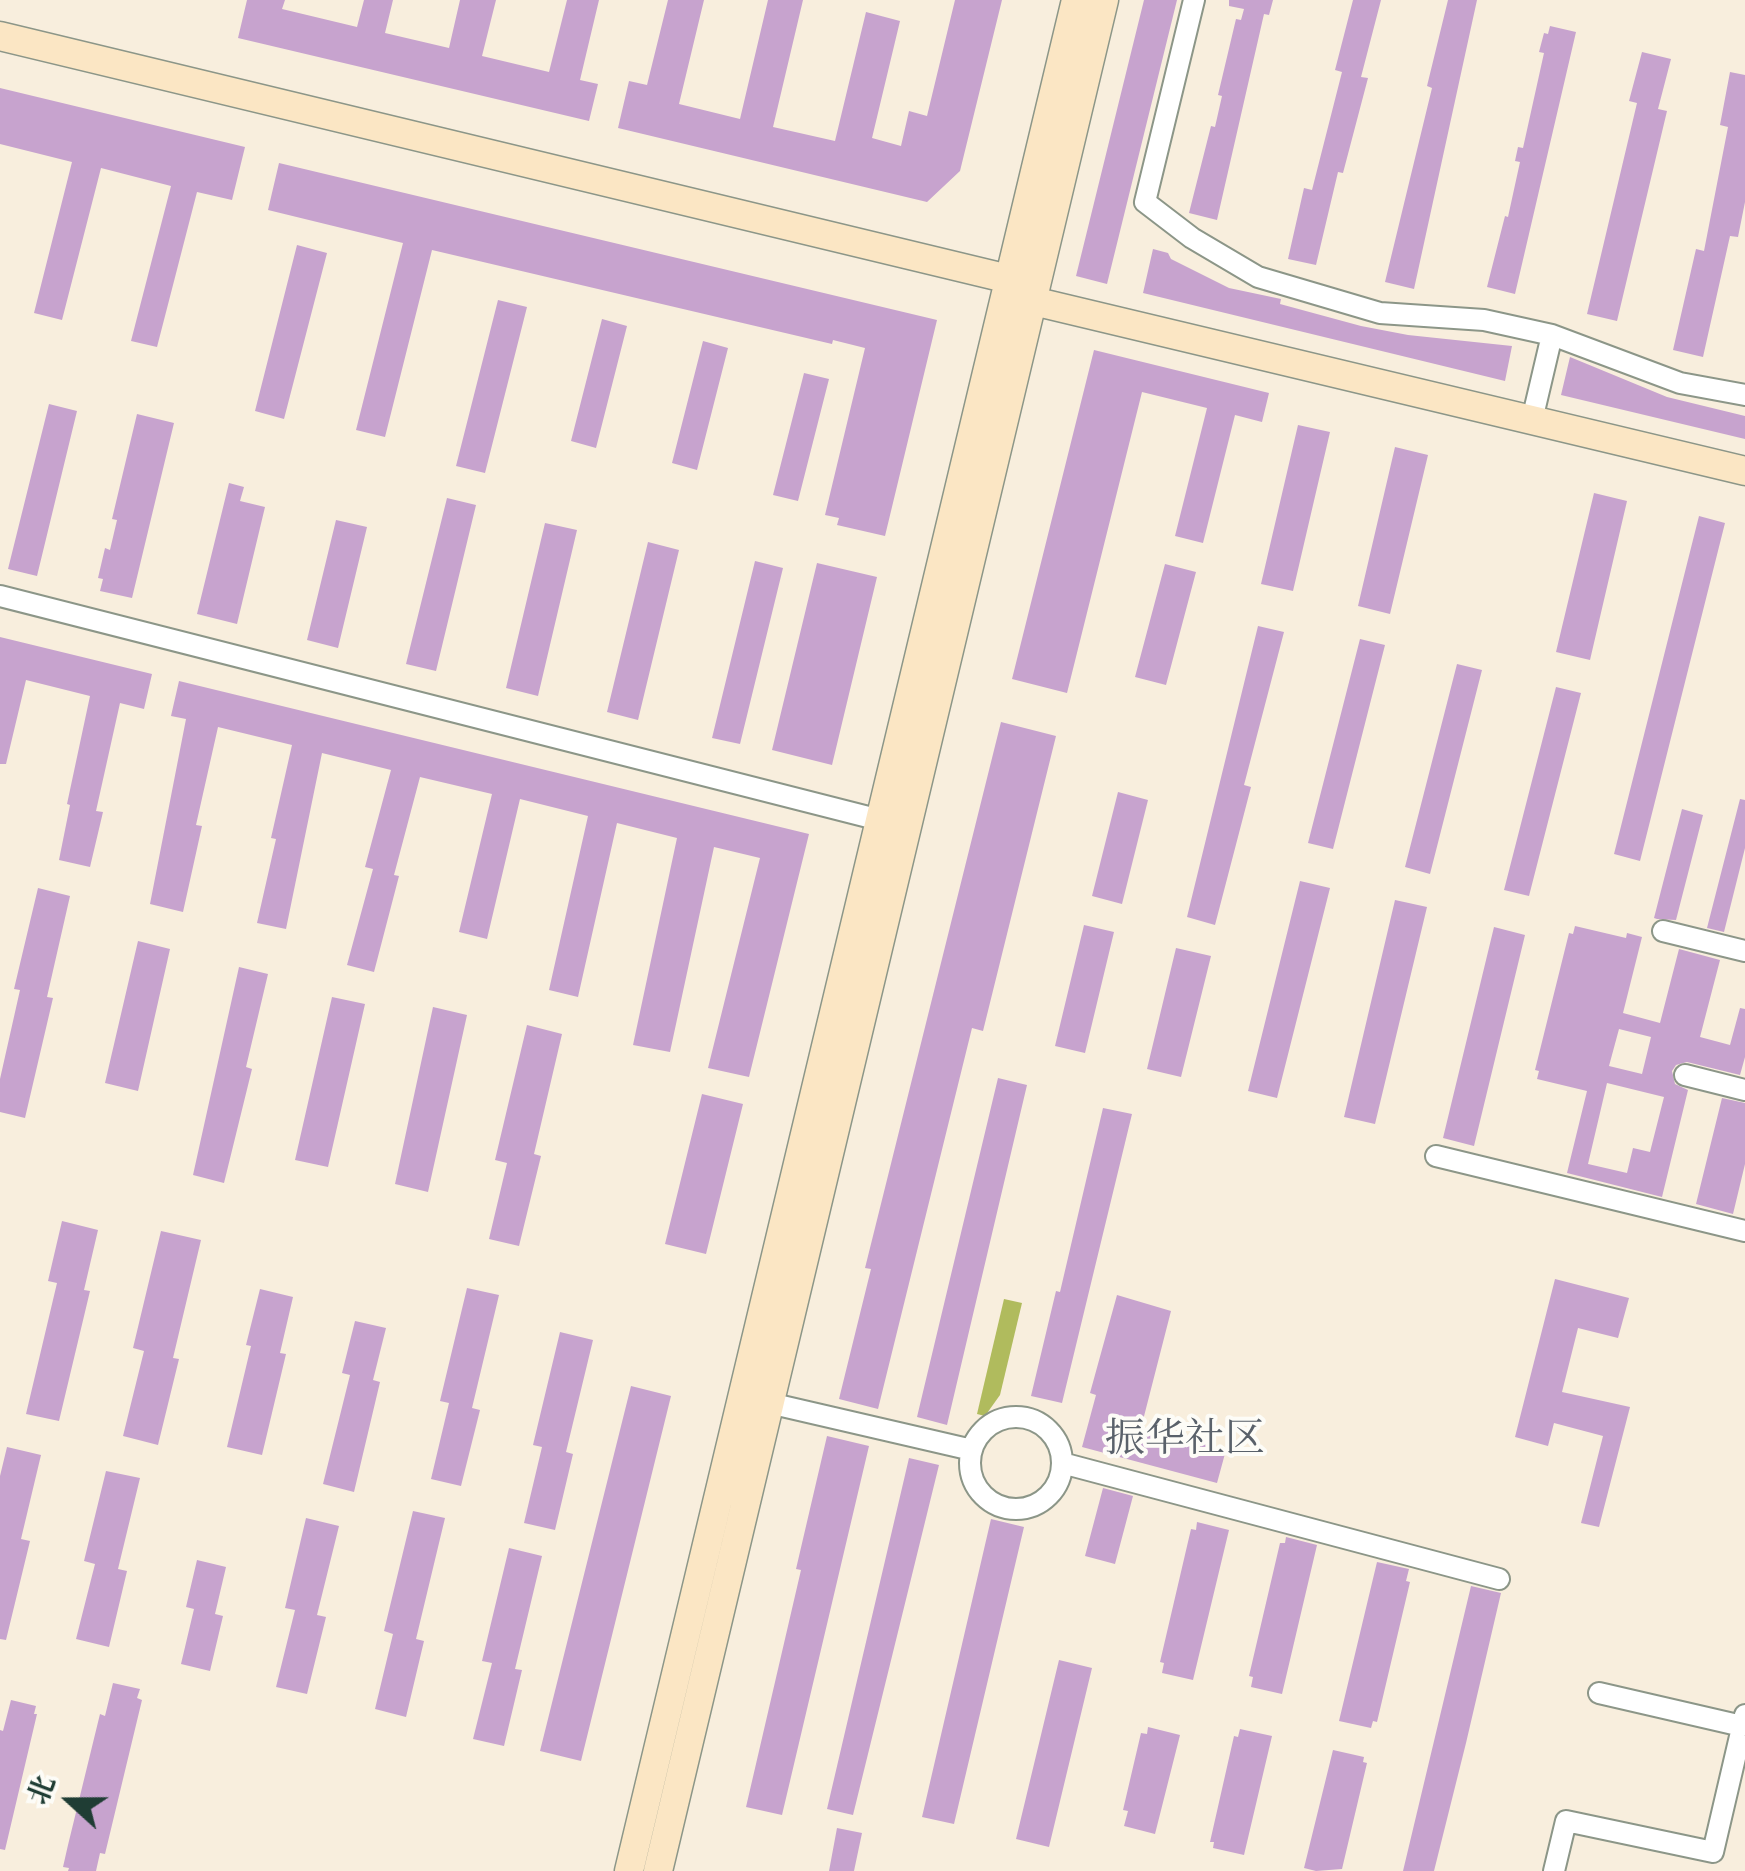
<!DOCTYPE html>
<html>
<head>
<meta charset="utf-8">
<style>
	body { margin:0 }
	#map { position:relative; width:1745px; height:1871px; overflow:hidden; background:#f8eedd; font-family:"IM FELL Great Primer","Noto Serif SC",serif }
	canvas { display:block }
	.north { position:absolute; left:20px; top:1751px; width:100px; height:100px; -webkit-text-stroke:8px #fdfcf7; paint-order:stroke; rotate:291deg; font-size:28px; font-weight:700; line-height:40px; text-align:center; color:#1f3d34 }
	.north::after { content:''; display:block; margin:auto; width:35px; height:45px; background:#1f3d34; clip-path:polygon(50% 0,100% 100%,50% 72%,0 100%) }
</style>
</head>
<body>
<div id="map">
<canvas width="1745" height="1871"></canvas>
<div class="north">北</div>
</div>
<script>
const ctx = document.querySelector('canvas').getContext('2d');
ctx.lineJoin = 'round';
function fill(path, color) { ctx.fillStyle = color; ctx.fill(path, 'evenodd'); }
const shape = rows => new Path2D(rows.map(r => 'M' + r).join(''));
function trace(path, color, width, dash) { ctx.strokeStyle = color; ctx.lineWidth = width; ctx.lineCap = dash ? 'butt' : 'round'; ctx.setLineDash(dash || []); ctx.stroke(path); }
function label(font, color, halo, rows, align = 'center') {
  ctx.font = font + ' "IM FELL Great Primer","Noto Serif SC",serif'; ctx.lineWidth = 8; ctx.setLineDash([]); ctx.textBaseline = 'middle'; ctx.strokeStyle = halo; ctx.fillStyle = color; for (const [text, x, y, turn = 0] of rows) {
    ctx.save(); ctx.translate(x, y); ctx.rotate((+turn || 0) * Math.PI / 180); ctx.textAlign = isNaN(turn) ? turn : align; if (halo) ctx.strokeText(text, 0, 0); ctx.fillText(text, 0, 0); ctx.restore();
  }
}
const green = shape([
	[1004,1299,1022,1303,1000,1395,985,1416,977,1414]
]);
const building = shape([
	[247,0,285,0,282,9,357,27,364,0,393,0,385,33,449,48,460,0,496,0,482,56,549,72,567,0,599,0,580,80,598,84,589,121,238,38],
	[668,0,704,0,679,104,740,119,768,0,803,0,773,127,835,141,866,12,900,21,872,138,901,146,909,111,927,116,955,0,1002,0,960,171,927,202,618,128,629,81,647,85],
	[1144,0,1177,0,1107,284,1076,276],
	[1229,0,1273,0,1269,15,1264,14,1217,220,1189,213,1211,126,1215,127,1222,96,1218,95,1236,19,1241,20,1244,9,1229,6],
	[1353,0,1381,0,1361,77,1368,78,1343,173,1338,172,1316,265,1288,259,1304,188,1312,190,1342,72,1335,70],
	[1448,0,1477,0,1414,289,1385,282,1432,88,1427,86],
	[1550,26,1576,32,1515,294,1487,287,1505,216,1508,217,1520,162,1515,161,1518,147,1523,148,1544,53,1539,52,1544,33,1548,34],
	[1642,52,1671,59,1658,109,1667,111,1617,321,1587,314,1637,103,1629,101],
	[1730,72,1745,75,1745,202,1738,237,1730,236,1703,357,1673,350,1696,249,1704,251,1728,127,1720,125],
	[0,88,245,147,232,200,197,192,157,347,131,341,171,186,101,168,62,320,34,313,72,162,0,144],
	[279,163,937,320,885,536,837,525,839,518,825,515,865,348,833,340,832,344,432,250,385,437,356,430,403,243,268,210],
	[297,245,327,253,284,419,255,411],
	[1153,249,1168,253,1171,259,1229,288,1281,299,1280,304,1361,326,1408,335,1512,346,1505,381,1143,293],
	[498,300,527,307,485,473,456,466],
	[602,319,627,326,596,448,571,441],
	[703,341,728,348,697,470,672,463],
	[1094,350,1269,393,1262,422,1235,415,1203,543,1175,536,1207,408,1142,392,1067,693,1012,679],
	[1570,357,1667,397,1745,416,1745,439,1561,395],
	[804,373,829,379,798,501,773,495],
	[49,404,77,411,37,576,8,569],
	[137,414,174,423,132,598,100,591,103,579,98,578,105,548,110,550,117,520,112,519],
	[1298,425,1330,432,1293,591,1261,584],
	[1395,447,1428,455,1390,614,1358,606],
	[229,483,244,487,240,501,265,507,237,624,197,614],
	[1594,493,1627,501,1590,660,1556,652],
	[447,498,476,505,436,671,406,664],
	[1699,516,1725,523,1640,861,1614,854],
	[336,520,367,527,338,648,307,640],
	[545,523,577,530,538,696,506,688],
	[648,542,679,550,638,720,607,712],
	[755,561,783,568,740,744,712,738],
	[817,563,877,577,832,765,772,750],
	[1165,564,1196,572,1166,685,1135,677],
	[1258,626,1284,632,1244,785,1251,787,1215,925,1187,917],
	[0,637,152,674,144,709,120,703,96,811,103,812,90,867,59,860,70,805,67,804,90,696,26,680,6,764,0,764],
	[1360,639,1385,645,1333,849,1308,843],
	[1457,664,1482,670,1430,874,1405,867],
	[179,681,809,834,749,1077,708,1068,760,858,714,847,670,1052,633,1045,677,838,617,823,578,997,549,990,588,816,520,799,487,939,459,932,492,794,420,777,394,875,399,876,374,972,347,965,373,869,365,867,391,770,322,753,286,929,257,923,276,839,271,838,292,745,218,727,196,825,202,826,183,912,150,904,186,719,171,716],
	[1556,687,1581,693,1529,896,1504,890],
	[1001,722,1056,736,983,1031,972,1028,878,1409,839,1399,871,1269,865,1268],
	[1118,792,1148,800,1122,904,1092,896],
	[1740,799,1745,800,1745,848,1724,932,1707,928],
	[1682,809,1703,815,1676,920,1657,919,1654,918],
	[1300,881,1330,888,1277,1098,1248,1091],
	[38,888,70,896,47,997,53,998,25,1118,0,1112,0,1079,20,990,14,989],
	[1395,900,1427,907,1375,1124,1344,1117],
	[1084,925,1114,932,1085,1053,1055,1046],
	[1575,926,1626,938,1627,933,1642,937,1623,1013,1660,1023,1679,949,1720,960,1700,1037,1730,1045,1740,1008,1745,1009,1745,1057,1740,1075,1687,1062,1676,1065,1672,1071,1675,1084,1688,1090,1662,1197,1567,1173,1587,1091,1537,1079,1539,1071,1535,1070,1569,933,1573,934],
	[1619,1029,1651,1037,1642,1074,1609,1066],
	[1607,1083,1664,1097,1650,1152,1633,1148,1627,1173,1588,1164],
	[1494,927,1525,935,1474,1146,1443,1138],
	[138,941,170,949,138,1091,105,1083],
	[1176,948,1211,956,1181,1077,1147,1069],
	[239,967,268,974,246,1067,252,1069,224,1183,193,1175],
	[332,997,365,1004,328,1167,295,1160],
	[433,1007,467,1015,428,1192,395,1184],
	[527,1025,562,1034,534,1154,541,1156,519,1246,489,1239,507,1163,495,1160],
	[998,1078,1027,1085,947,1425,917,1417],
	[702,1094,743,1104,706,1254,665,1244],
	[1722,1098,1745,1103,1745,1164,1733,1214,1696,1204],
	[1103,1108,1132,1114,1062,1403,1031,1396,1056,1291,1060,1292],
	[62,1221,98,1230,84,1290,90,1291,59,1421,26,1414,57,1283,48,1281],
	[161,1231,201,1240,173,1358,179,1359,158,1445,123,1436,144,1351,133,1348],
	[1555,1279,1629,1298,1618,1338,1578,1328,1562,1392,1630,1407,1599,1527,1581,1523,1603,1436,1554,1423,1548,1446,1515,1437],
	[467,1288,499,1295,472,1408,480,1410,461,1486,431,1479,449,1403,440,1401],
	[260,1289,293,1297,280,1353,286,1354,262,1455,227,1447,251,1346,246,1345],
	[1117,1295,1171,1311,1141,1428,1226,1450,1217,1483,1082,1447,1096,1395,1090,1393],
	[355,1321,386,1328,373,1380,380,1382,354,1492,323,1484,350,1375,342,1373],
	[560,1332,593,1340,566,1452,573,1454,555,1530,524,1523,542,1447,533,1445],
	[631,1386,671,1396,581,1761,540,1751],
	[827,1436,869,1446,782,1815,746,1807,801,1570,796,1569],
	[7,1447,41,1455,21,1539,30,1541,6,1640,0,1639,0,1476],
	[909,1458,939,1465,853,1815,827,1809],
	[106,1471,140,1478,118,1569,127,1571,109,1647,76,1639,95,1564,84,1561],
	[1103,1488,1133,1496,1115,1564,1085,1556],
	[413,1511,445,1518,416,1639,424,1641,406,1717,375,1709,393,1634,384,1631],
	[306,1518,339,1526,317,1615,326,1617,307,1694,276,1687,295,1610,285,1608],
	[991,1519,1024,1527,954,1824,922,1817],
	[1197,1522,1229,1530,1193,1680,1162,1673,1164,1663,1160,1662,1191,1529,1196,1530],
	[1286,1537,1317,1545,1282,1694,1251,1687,1253,1677,1249,1676,1280,1543,1285,1543],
	[509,1548,542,1556,515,1669,522,1670,504,1746,473,1739,492,1663,482,1661],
	[197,1560,226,1567,215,1614,223,1616,210,1671,181,1664,194,1609,186,1607],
	[1377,1562,1409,1569,1406,1581,1410,1582,1377,1722,1373,1721,1371,1728,1339,1721],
	[1471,1586,1501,1593,1466,1743,1434,1871,1403,1871],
	[1059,1660,1092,1668,1049,1847,1016,1839],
	[113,1683,140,1689,137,1698,142,1700,105,1854,100,1853,96,1871,68,1871,69,1868,63,1867,68,1845,100,1714,105,1716],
	[11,1700,36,1706,34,1714,37,1714,5,1850,0,1849,0,1730,3,1731],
	[1148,1727,1180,1735,1155,1834,1124,1826,1128,1811,1123,1810,1141,1733,1147,1734],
	[1240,1729,1272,1736,1244,1855,1213,1848,1214,1842,1210,1842,1234,1736,1238,1737],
	[1333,1750,1364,1757,1363,1762,1367,1763,1342,1869,1316,1871,1304,1868],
	[837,1828,862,1833,854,1871,829,1871]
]);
const street = shape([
	[1194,0,1145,202,1192,238,1258,277,1380,313,1484,320,1552,335,1680,383,1745,395],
	[1532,420,1552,335],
	[0,596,880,820],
	[1663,931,1745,951],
	[1685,1075,1745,1090],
	[1436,1156,1745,1231],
	[769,1403,972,1450],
	'970 1463a46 46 0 1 1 92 0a46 46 0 1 1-92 0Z',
	[1062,1463,1499,1579],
	[1599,1693,1742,1726],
	[1554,1871,1566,1821,1713,1852,1745,1715]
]);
const secondary = shape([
	[0,36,1009,279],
	[1033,301,1745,471],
	[629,1871,1076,0],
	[658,1871,1104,0]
]);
const quarterNames = [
	["振华社区",1185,1441]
];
fill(green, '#b0bb5d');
fill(building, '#c7a3ce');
trace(street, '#8c9688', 24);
trace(secondary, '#8c9688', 31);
trace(street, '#fff', 20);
trace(secondary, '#fbe6c4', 28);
label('40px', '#5a616a', '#fdfcf7', quarterNames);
</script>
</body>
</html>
